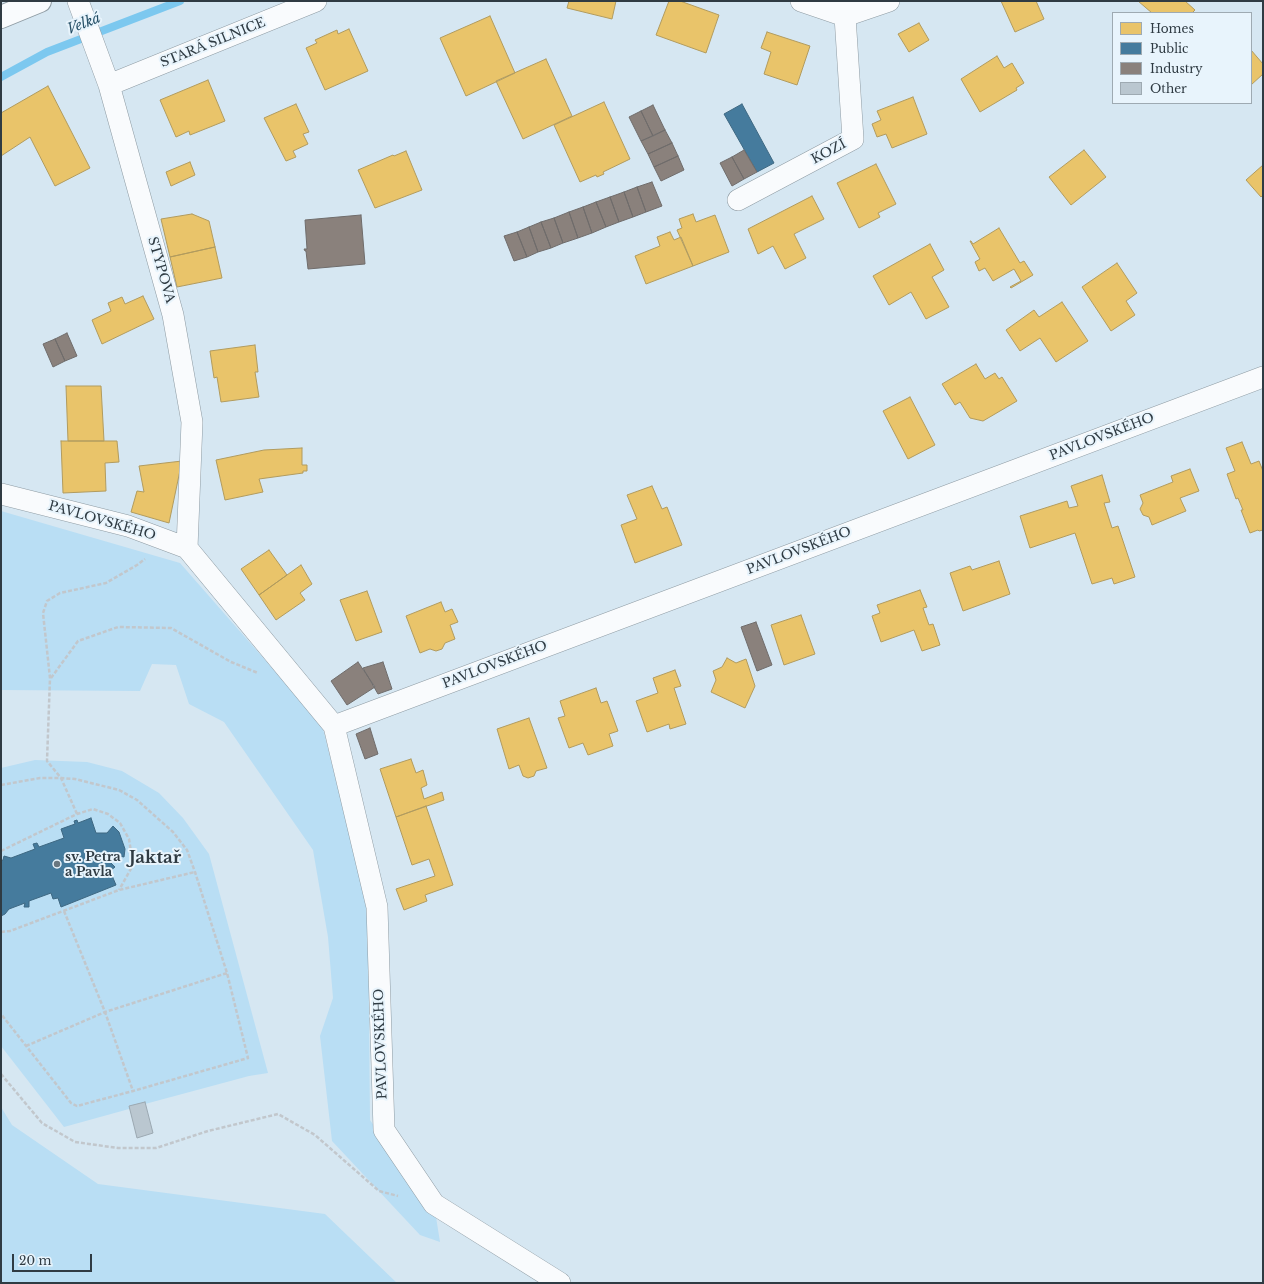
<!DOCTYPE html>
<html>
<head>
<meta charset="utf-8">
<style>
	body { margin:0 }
	#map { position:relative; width:1264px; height:1284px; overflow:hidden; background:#d6e7f2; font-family:"Libre Baskerville",serif }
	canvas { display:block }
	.frame { position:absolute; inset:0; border:2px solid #2f3b43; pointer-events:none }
	.legend { position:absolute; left:1112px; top:12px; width:140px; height:92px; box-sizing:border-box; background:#e8f4fc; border:1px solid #9eaab2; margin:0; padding:5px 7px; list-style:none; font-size:12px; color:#2f3b43 }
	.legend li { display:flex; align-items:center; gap:8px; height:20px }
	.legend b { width:20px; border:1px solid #9eaab2 }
	.scale { position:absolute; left:12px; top:1254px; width:80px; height:18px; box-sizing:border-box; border:2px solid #2f3b43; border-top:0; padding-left:5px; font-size:12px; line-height:14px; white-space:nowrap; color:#2f3b43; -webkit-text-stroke:3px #e8f4fc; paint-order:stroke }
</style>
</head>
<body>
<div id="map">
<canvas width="1264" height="1284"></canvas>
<div class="frame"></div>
<ul class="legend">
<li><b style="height:11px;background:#e9c46a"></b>Homes</li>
<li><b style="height:11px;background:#457b9d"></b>Public</li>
<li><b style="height:11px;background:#8a817c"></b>Industry</li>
<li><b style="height:11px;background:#bac7d0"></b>Other</li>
</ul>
<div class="scale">20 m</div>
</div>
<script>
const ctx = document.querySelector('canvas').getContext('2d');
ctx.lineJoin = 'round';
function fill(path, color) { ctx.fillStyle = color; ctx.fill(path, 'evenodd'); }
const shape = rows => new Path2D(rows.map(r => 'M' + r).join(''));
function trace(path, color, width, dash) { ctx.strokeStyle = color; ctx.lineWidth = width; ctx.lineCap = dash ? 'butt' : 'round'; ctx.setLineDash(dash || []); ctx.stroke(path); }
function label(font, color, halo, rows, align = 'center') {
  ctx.font = font + ' "Libre Baskerville",serif'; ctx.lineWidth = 4; ctx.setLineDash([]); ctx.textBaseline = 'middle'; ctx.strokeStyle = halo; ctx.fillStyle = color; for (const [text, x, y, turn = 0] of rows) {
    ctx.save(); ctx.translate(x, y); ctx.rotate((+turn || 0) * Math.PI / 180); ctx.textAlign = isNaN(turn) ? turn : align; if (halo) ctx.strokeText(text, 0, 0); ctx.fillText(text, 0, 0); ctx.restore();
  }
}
const green = shape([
	[1,511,180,563,322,725,368,906,370,1120,436,1217,440,1242,420,1235,332,1141,320,1036,333,998,328,937,313,850,224,722,189,704,176,665,152,664,140,691,1,690],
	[35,760,87,762,122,771,159,793,183,818,209,854,268,1073,249,1076,145,1104,129,1106,129,1109,64,1127,1,1046,1,768],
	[1,1107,12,1125,98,1184,325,1214,397,1283,1,1283]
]);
const homes = shape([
	[569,1,616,1,612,19,567,8,569,1],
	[669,1,680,1,719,15,706,53,656,35,669,1],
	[1001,1,1036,1,1044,19,1015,32,1001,1],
	[1138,1,1185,1,1195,10,1192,13,1152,13,1138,1],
	[490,16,515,73,466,96,440,38,490,16],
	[919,23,929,40,909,52,898,34,919,23],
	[349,29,368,71,325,90,306,48,317,43,315,40,337,30,338,34,349,29],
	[767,32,810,46,797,85,764,74,771,52,761,48,767,32],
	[1251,50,1263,64,1263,74,1251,85,1251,50],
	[997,56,1004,68,1012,63,1024,83,1016,88,1017,90,980,112,961,79,997,56],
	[546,59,572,116,523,139,496,81,546,59],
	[208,80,225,121,190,135,189,131,176,137,160,100,208,80],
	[48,86,90,168,55,186,30,137,1,156,1,113,48,86],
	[913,97,927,134,892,148,886,134,877,137,872,124,881,120,877,111,913,97],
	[604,102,630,159,603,172,604,174,597,177,596,175,580,182,554,125,604,102],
	[296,104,309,132,303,134,308,144,293,151,296,157,286,161,264,118,296,104],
	[1084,150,1106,177,1071,205,1049,177,1084,150],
	[406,151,422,190,375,208,358,170,393,155,394,156,406,151],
	[190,162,195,175,171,186,166,172,190,162],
	[876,164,896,204,878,213,880,217,859,228,837,183,876,164],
	[1263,165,1263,195,1261,197,1246,180,1263,165],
	[812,196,824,219,794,234,806,258,785,269,773,246,758,254,748,229,812,196],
	[192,214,209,221,215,247,170,257,161,219,192,214],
	[693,214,696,222,715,215,729,252,693,266,677,230,682,228,679,219,693,214],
	[999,228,1020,263,1024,261,1033,275,1011,288,1010,287,1021,281,1014,269,993,281,985,268,979,271,975,262,980,259,970,241,971,241,973,244,999,228],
	[670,232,674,240,681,237,693,266,646,284,635,256,660,246,657,237,670,232],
	[930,244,944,270,932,277,949,307,926,319,911,292,889,305,873,276,930,244],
	[215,247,222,278,177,287,170,257,215,247],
	[1117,263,1137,293,1126,301,1135,315,1111,331,1082,287,1117,263],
	[143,296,154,319,102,344,92,320,111,311,108,303,122,297,125,304,143,296],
	[1062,302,1088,341,1056,362,1040,338,1020,351,1006,330,1034,310,1039,317,1062,302],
	[255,345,258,372,255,372,259,397,221,402,217,377,214,378,210,351,255,345],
	[976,364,985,379,995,373,999,379,1002,377,1017,401,983,421,970,418,960,402,955,405,942,384,976,364],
	[66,386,101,386,104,441,68,441,66,386],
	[910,397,935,445,908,459,883,411,910,397],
	[61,441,117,441,119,462,105,463,106,491,63,493,61,441],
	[1242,442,1251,464,1259,461,1263,471,1263,530,1259,531,1258,530,1250,533,1241,510,1243,510,1238,498,1236,499,1227,474,1235,471,1226,448,1242,442],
	[302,448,302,465,307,465,307,471,303,471,303,473,259,479,263,492,225,500,216,460,264,450,302,448],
	[182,461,169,523,131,512,137,491,144,492,139,466,182,461],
	[1190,469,1199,491,1180,498,1186,511,1152,525,1149,517,1143,515,1140,509,1143,503,1140,495,1173,482,1171,476,1190,469],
	[1102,475,1110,502,1104,503,1112,528,1118,526,1135,577,1114,584,1112,578,1092,584,1075,533,1030,548,1020,516,1067,501,1069,508,1078,506,1071,486,1102,475],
	[652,486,662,509,667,507,682,545,635,563,621,525,637,519,627,495,652,486],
	[269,550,287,575,259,595,241,569,269,550],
	[999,561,1010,594,963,611,950,573,970,566,972,570,999,561],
	[301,565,312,584,300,593,305,600,276,620,259,595,301,565],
	[920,590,927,607,923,608,929,625,933,624,940,645,922,651,914,630,881,642,872,616,880,613,877,605,920,590],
	[367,591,382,632,356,641,340,600,367,591],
	[441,602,445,612,452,609,458,622,450,625,455,639,445,643,442,649,436,651,430,649,420,653,406,616,441,602],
	[801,615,815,654,784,665,771,625,801,615],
	[727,658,736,663,746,659,755,686,745,708,711,692,716,680,713,671,722,667,727,658],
	[675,670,681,686,674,688,686,724,670,729,669,724,647,732,636,701,658,693,653,678,675,670],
	[596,688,601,703,607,701,618,731,609,734,613,746,588,755,583,743,569,748,558,718,565,716,560,701,596,688],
	[529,718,547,768,536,771,534,776,528,778,523,776,519,765,509,769,497,729,529,718],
	[411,759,416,773,423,770,427,785,421,788,424,799,442,792,444,800,396,817,380,769,411,759],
	[426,806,453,885,425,895,427,901,404,910,396,889,435,876,429,859,412,865,396,817,426,806]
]);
const public = shape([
	[742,104,774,163,757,172,724,114,742,104],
	[91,818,96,833,107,833,113,826,119,832,125,849,124,857,115,855,110,862,115,867,110,871,116,885,61,907,58,898,53,899,51,893,29,901,29,907,24,907,25,903,9,909,5,914,1,916,1,861,3,860,4,856,11,858,35,849,33,844,37,843,39,847,64,838,61,829,75,824,74,821,77,820,78,823,91,818]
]);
const industry = shape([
	[653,105,665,130,653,136,641,111,653,105],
	[641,111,653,136,641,141,629,117,641,111],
	[665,130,672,143,648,154,641,141,665,130],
	[672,143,678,156,654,167,648,154,672,143],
	[744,150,757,172,744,179,732,157,744,150],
	[678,156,684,170,661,181,654,167,678,156],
	[732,157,744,179,732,186,720,163,732,157],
	[652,182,662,206,646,212,637,187,652,182],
	[637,187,646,212,633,217,624,192,637,187],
	[624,192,633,217,619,222,610,197,624,192],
	[610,197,619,222,606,227,596,202,610,197],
	[596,202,606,227,592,233,583,207,596,202],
	[583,207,592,233,578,238,569,212,583,207],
	[569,212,578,238,563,243,554,218,569,212],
	[361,215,365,264,308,269,306,251,305,251,304,249,307,249,305,220,361,215],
	[554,218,563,243,551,248,541,222,554,218],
	[541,222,551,248,538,252,529,227,541,222],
	[529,227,538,252,527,257,517,232,529,227],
	[517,232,527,257,514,261,504,236,517,232],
	[67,333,77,356,65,361,55,339,67,333],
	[55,339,65,361,53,367,43,344,55,339],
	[756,622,772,665,757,671,741,627,756,622],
	[358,662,375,687,347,705,331,681,358,662],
	[383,662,392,689,378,694,363,668,383,662],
	[370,728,378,754,365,759,356,734,370,728]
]);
const stream = shape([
	[1,77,47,52,180,1]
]);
const building = shape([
	[145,1102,153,1133,137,1138,129,1106,145,1102]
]);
const path = shape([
	[51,678,78,641,118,627,171,628,231,662,258,673],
	[1,785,40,778,61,778,75,779,119,790,137,800,173,832,187,850,195,872,227,973,248,1058,133,1091,77,1106,71,1103,1,1014],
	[77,814,61,778,47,761,50,678,43,613,47,601,60,593,106,583,137,565,145,559],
	[1,851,77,814,93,809,108,814,120,823,129,839,133,865,119,890],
	[64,911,105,1012,133,1091],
	[1,932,10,931,119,890,195,872],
	[26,1046,105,1012,227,973],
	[1,1074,42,1123,75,1142,118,1148,156,1148,208,1131,278,1114,315,1135,379,1191,398,1196]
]);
const street = shape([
	[78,1,109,85,173,315,192,422,187,548],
	[801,1,845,16,889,1],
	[109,85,316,1],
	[738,200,853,139,844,1],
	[1,494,128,526,187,548,334,726,377,907,384,1130,434,1204,560,1283],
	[334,726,1263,377]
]);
const secondary = shape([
	[1,17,40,1]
]);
const markers = [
	[57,864,4,"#697780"]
];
const streetNames = [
	["STARÁ SILNICE",213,43,-22],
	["KOZÍ",829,152,-28],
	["STYPOVA",161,270,74],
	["PAVLOVSKÉHO",1102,437,-21],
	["PAVLOVSKÉHO",102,521,16],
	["PAVLOVSKÉHO",799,551,-21],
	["PAVLOVSKÉHO",495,665,-21],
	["PAVLOVSKÉHO",381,1044,-92]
];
const poiNames = [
	["sv. Petra",65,857],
	["a Pavla",65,872]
];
const waterNames = [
	["Velká",84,24,-21]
];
const districtNames = [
	["Jaktař",155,858]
];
fill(green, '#b9def4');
fill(homes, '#e9c46a');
trace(homes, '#b19b5e', 1);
fill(public, '#457b9d');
trace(public, '#3e6882', 1);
fill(industry, '#8a817c');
trace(industry, '#6f6c6b', 1);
trace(stream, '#7cc8ef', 8);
fill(building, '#bac7d0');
trace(building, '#9ba8b1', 1);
trace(street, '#8e9ba3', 22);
trace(secondary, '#8e9ba3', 24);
trace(path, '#c2c7cc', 2.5, [4, 2]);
trace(street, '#f9fbfd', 21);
trace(secondary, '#f9fbfd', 22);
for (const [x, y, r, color] of markers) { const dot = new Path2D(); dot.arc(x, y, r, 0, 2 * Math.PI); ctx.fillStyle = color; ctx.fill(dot); trace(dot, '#e8f4fc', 1.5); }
label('13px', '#2f3b43', '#e8f4fc', streetNames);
label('bold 13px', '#2f3b43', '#e8f4fc', poiNames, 'left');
label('italic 14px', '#254f66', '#e8f4fc', waterNames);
label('bold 17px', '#2f3b43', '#e8f4fc', districtNames);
</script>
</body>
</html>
